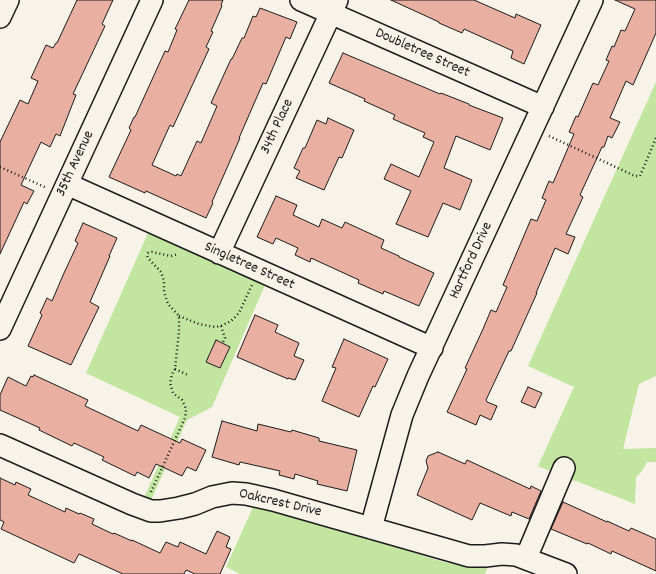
<!DOCTYPE html>
<html>
<head>
<meta charset="utf-8">
<style>
	body { margin:0 }
	canvas { display:block; background:#f7f3e8 }
</style>
</head>
<body>
<canvas width="656" height="574"></canvas>
<script>
const ctx = document.querySelector('canvas').getContext('2d');
ctx.lineJoin = 'round';
function fill(path, color) { ctx.fillStyle = color; ctx.fill(path, 'evenodd'); }
const shape = rows => new Path2D(rows.map(r => 'M' + r).join(''));
function trace(path, color, width, dash) { ctx.strokeStyle = color; ctx.lineWidth = width; ctx.lineCap = dash ? 'butt' : 'round'; ctx.setLineDash(dash || []); ctx.stroke(path); }
function label(font, color, halo, rows, align = 'center') {
  ctx.font = font + ' Dekko,sans-serif'; ctx.lineWidth = 4; ctx.setLineDash([]); ctx.textBaseline = 'middle'; ctx.strokeStyle = halo; ctx.fillStyle = color; for (const [text, x, y, turn = 0] of rows) {
    ctx.save(); ctx.translate(x, y); ctx.rotate((+turn || 0) * Math.PI / 180); ctx.textAlign = isNaN(turn) ? turn : align; if (halo) ctx.strokeText(text, 0, 0); ctx.fillText(text, 0, 0); ctx.restore();
  }
}
const green = shape([
	[656,82,656,376,639,384,623,449,656,448,656,462,647,462,642,471,636,477,635,504,576,481,559,479,550,471,538,466,574,387,528,366],
	[148,233,265,285,212,407,187,420,151,500,144,498,180,417,86,373],
	[255,503,447,563,488,566,485,574,240,574,226,567]
]);
const building = shape([
	[77,0,113,0,102,24,105,26,73,94,76,95,60,136,56,134,50,147,41,142,21,185,34,191,27,204,24,202,0,254,0,142,20,100,28,104,38,81,31,78,46,45,53,48,56,43,57,43,77,0],
	[189,0,223,0,221,5,222,6,211,31,213,32,206,47,209,49,173,127,170,125,152,165,176,176,177,174,181,176,197,141,201,143,217,106,211,103,231,59,232,59,242,38,244,38,253,16,256,17,260,8,297,22,290,39,286,37,266,84,263,83,239,138,240,138,212,202,213,203,206,218,146,191,145,193,109,177,131,130,129,128,134,117,135,117,165,51,168,52,177,30,175,29,189,0],
	[391,0,474,0,515,18,516,14,541,25,524,64,511,58,513,51,464,29,462,33,439,23,439,22,391,0],
	[615,0,656,0,656,33,633,85,626,81,610,118,620,122,612,138,608,136,604,147,602,147,580,195,583,197,566,234,575,237,568,254,555,248,536,293,537,293,511,351,509,351,486,400,487,402,497,406,491,420,480,415,476,425,447,412,467,369,465,368,483,329,491,310,496,312,507,287,503,285,531,219,537,221,546,200,542,198,549,181,553,183,574,134,569,132,576,116,578,117,593,83,598,85,609,61,606,60,612,46,614,47,621,30,625,31,635,9,615,0],
	[343,53,440,94,441,93,469,104,469,105,503,118,490,150,456,136,444,168,472,180,460,210,443,203,428,237,396,224,411,191,384,179,391,164,419,177,434,142,423,137,425,133,393,119,395,115,364,101,365,99,329,83,343,53],
	[328,118,354,130,342,158,339,157,324,190,296,178,300,171,294,168,303,148,305,148,317,120,326,124,328,118],
	[276,196,297,205,293,215,319,227,322,219,342,228,345,222,384,240,381,248,399,256,399,257,434,273,419,306,384,291,383,294,358,283,359,280,311,258,310,262,295,255,298,248,276,238,273,244,257,237,276,196],
	[83,223,117,238,109,256,110,256,90,302,99,307,71,365,28,346,42,315,40,313,47,298,52,301,64,273,78,243,75,241,83,223],
	[255,315,278,325,275,332,299,343,294,356,304,360,295,380,288,378,288,379,237,357,255,315],
	[344,339,388,359,375,387,373,386,359,417,322,401,336,368,332,367,344,339],
	[216,340,230,347,220,368,206,362,216,340],
	[34,375,88,400,85,406,138,431,141,425,180,443,182,439,206,450,196,471,187,467,182,476,156,464,149,478,137,472,135,476,102,460,104,457,74,443,72,446,39,430,40,428,0,410,0,395,8,377,26,386,31,376,33,377,34,375],
	[528,387,542,393,535,408,521,402,528,387],
	[222,421,257,431,258,424,291,432,292,430,319,438,319,441,357,450,347,491,317,484,318,481,295,474,294,479,279,475,280,471,240,462,239,465,212,457,222,421],
	[438,452,465,464,467,460,530,489,531,486,541,491,529,519,512,512,511,516,480,503,472,520,417,495,428,468,426,461,428,456,438,452],
	[0,478,15,485,16,482,31,489,28,495,65,512,66,508,79,514,80,513,94,519,92,524,113,534,114,533,132,541,132,540,160,553,166,542,178,547,180,542,206,554,217,531,230,537,226,547,231,549,220,574,195,574,186,570,184,574,123,574,79,554,74,563,1,529,4,522,0,520,0,478],
	[563,502,607,522,607,521,629,531,631,528,656,539,656,571,612,551,611,554,588,543,587,544,551,529,563,502]
]);
const path = shape([
	[549,136,635,176,640,176,656,138],
	[0,167,47,188],
	[179,316,199,324,215,327,221,326,231,321,239,313,252,285],
	[221,326,225,338,222,344],
	[175,369,188,375],
	[151,492,185,418,186,410,185,406,182,400,173,393,170,383,172,374,175,369,179,331,179,316,168,304,164,292,164,281,161,272,148,258,147,255,148,253,152,252,171,256,178,254]
]);
const minor = shape([
	[301,0,543,107],
	[0,17,8,0],
	[67,184,432,348],
	[219,253,337,0],
	[0,329,152,0],
	[0,445,132,504,151,511,160,511,179,508,195,504,212,497,232,493,246,494,273,500,469,556,485,556,502,554,516,555,566,574],
	[371,528,402,415,418,376,592,0],
	[526,558,564,468]
]);
const streetNames = [
	["Doubletree Street",422,54,24],
	["34th Place",278,127,-65],
	["35th Avenue",76,164,-65],
	["Hartford Drive",472,261,-65],
	["Singletree Street",249,267,24],
	["Oakcrest Drive",280,504,13]
];
fill(green, '#c2e59f');
fill(building, '#e9b0a1');
trace(building, '#1c1c1c', 1);
trace(minor, '#1c1c1c', 24);
trace(path, '#1c1c1c', 2.5, [1, 3]);
trace(minor, '#f7f3e8', 21);
label('15px', '#1c1c1c', '#f7f3e8', streetNames);
</script>
</body>
</html>
